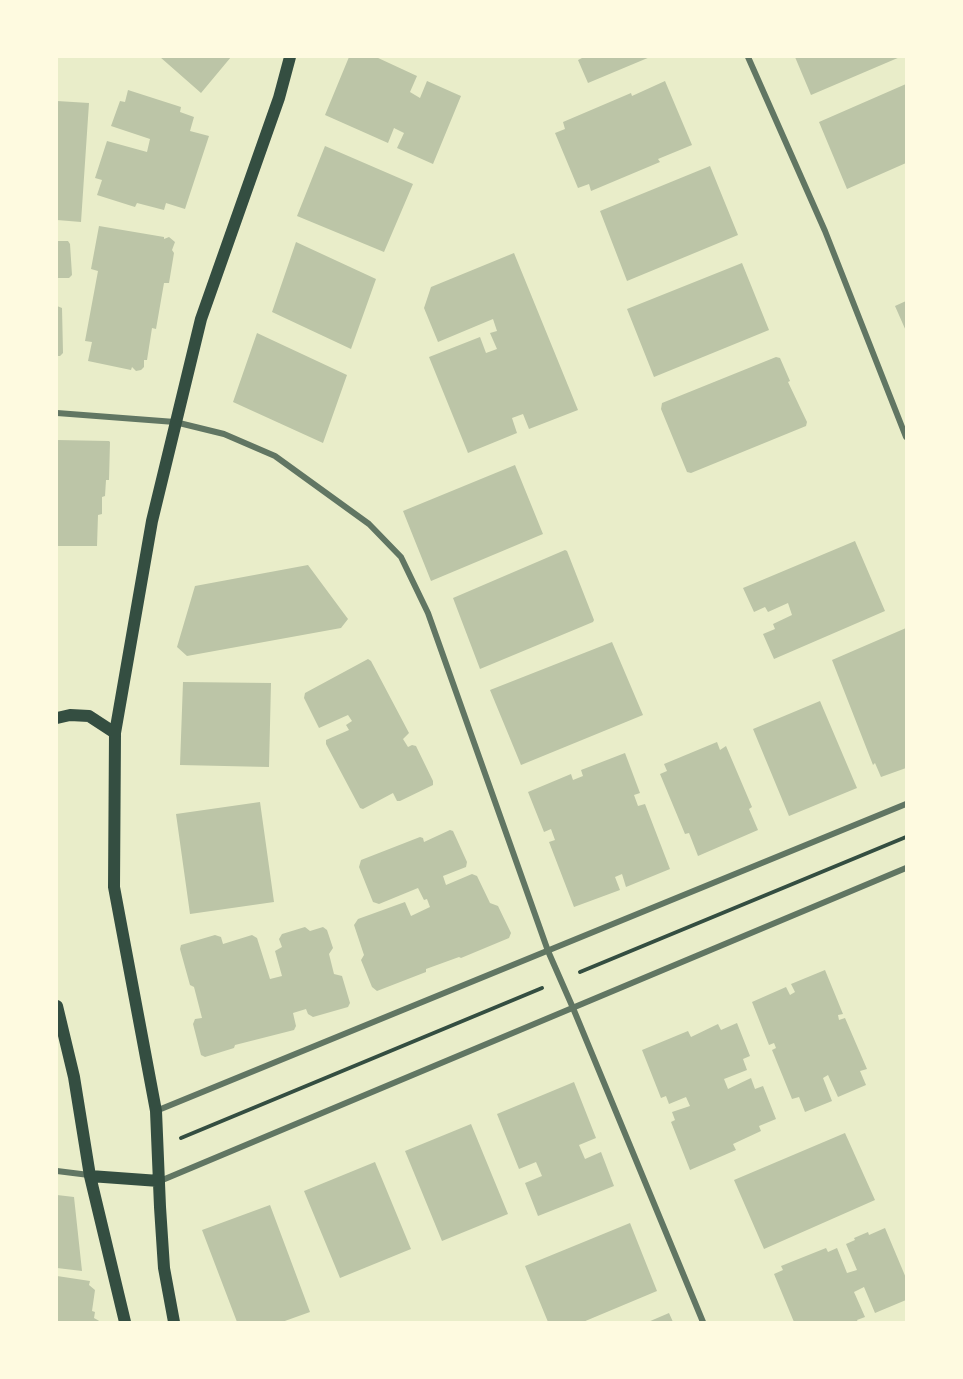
<!DOCTYPE html>
<html>
<head>
<meta charset="utf-8">
<style>
	body { margin:0 }
	#map { position:relative; width:963px; height:1379px; overflow:hidden; background:#e9edc9; font-family:"PT Serif",serif }
	canvas { display:block }
	.frame { position:absolute; inset:0; border:58px solid #fefae0; pointer-events:none }
</style>
</head>
<body>
<div id="map">
<canvas width="963" height="1379"></canvas>
<div class="frame"></div>
</div>
<script>
const ctx = document.querySelector('canvas').getContext('2d');
ctx.lineJoin = 'round';
function fill(path, color) { ctx.fillStyle = color; ctx.fill(path, 'evenodd'); }
const shape = rows => new Path2D(rows.map(r => 'M' + r).join(''));
function trace(path, color, width, dash) { ctx.strokeStyle = color; ctx.lineWidth = width; ctx.lineCap = dash ? 'butt' : 'round'; ctx.setLineDash(dash || []); ctx.stroke(path); }
const building = shape([
	[160,57,231,57,201,93],
	[349,57,376,57,417,76,410,92,420,98,427,81,461,96,433,164,397,148,404,133,394,128,388,143,325,115],
	[584,57,650,57,588,83,578,60],
	[795,57,900,57,811,95],
	[665,81,692,145,658,159,660,162,591,191,589,184,578,188,555,133,565,129,563,122,631,93,632,96],
	[906,84,906,163,847,189,819,122],
	[128,90,181,107,180,112,194,117,190,131,209,136,185,209,166,203,164,210,137,203,135,207,97,195,102,180,95,178,107,141,147,152,150,139,111,126,120,101,125,102],
	[57,101,89,103,81,222,57,220],
	[325,146,413,184,384,252,297,216],
	[710,166,738,235,627,281,600,211],
	[99,226,164,237,164,239,169,237,175,242,172,250,174,253,169,283,164,283,156,329,152,328,147,360,144,360,144,367,141,370,136,371,132,367,131,370,88,361,92,342,85,341,98,271,91,269],
	[57,241,68,241,70,244,72,275,69,278,57,278],
	[296,242,376,279,351,349,272,312],
	[514,253,578,410,529,429,523,414,512,418,517,433,468,453,429,357,480,337,486,353,497,349,490,333,497,331,493,319,438,342,424,308,431,287],
	[742,263,769,330,654,377,627,309],
	[906,301,906,331,895,306],
	[57,306,62,308,63,353,60,356,57,356],
	[257,333,347,375,323,443,233,402],
	[776,357,780,358,790,381,788,382,807,422,806,426,691,473,687,472,661,409,662,403],
	[57,440,109,441,110,442,109,480,106,480,105,496,102,497,102,514,98,515,97,546,57,546],
	[515,465,543,534,431,581,403,511],
	[855,541,885,611,774,659,763,634,775,629,773,624,792,615,788,603,768,612,765,607,754,612,743,588],
	[565,550,567,551,594,620,593,622,480,669,453,598],
	[308,565,348,619,341,628,187,656,177,647,195,586],
	[906,628,906,768,881,777,875,763,873,765,832,660],
	[612,642,643,715,521,765,490,690],
	[368,659,371,661,409,733,403,739,408,747,412,745,416,746,433,781,433,785,400,801,397,801,393,793,363,809,360,808,326,744,326,740,349,730,346,725,352,721,348,715,319,728,304,698,305,693],
	[183,682,271,683,269,767,180,765],
	[820,701,857,788,789,816,753,729],
	[717,742,720,750,726,746,752,807,749,809,758,830,698,856,689,833,685,834,660,774,667,771,664,764],
	[625,753,640,793,634,795,638,806,645,804,670,869,626,887,622,874,615,877,620,890,574,907,549,842,555,840,551,829,544,832,528,792,571,774,573,780,583,776,581,770],
	[260,802,274,902,190,914,176,814],
	[450,830,453,831,467,862,466,867,443,876,446,885,472,874,477,876,490,903,498,906,511,933,509,938,461,958,459,957,426,969,426,972,377,991,372,987,361,960,364,955,354,925,358,919,405,902,411,916,430,907,427,899,424,900,418,888,379,904,373,902,359,867,361,860,420,837,423,838,424,842],
	[305,927,310,931,323,927,327,930,333,948,329,954,334,974,342,976,350,1003,348,1007,313,1017,308,1014,306,1009,293,1013,296,1026,294,1030,235,1045,234,1048,205,1057,201,1055,193,1024,195,1019,202,1018,194,987,190,985,180,949,181,945,215,935,221,937,223,944,252,935,257,938,270,979,282,976,275,951,282,947,279,939,282,934],
	[825,970,843,1014,838,1015,839,1020,845,1018,867,1069,860,1071,866,1085,838,1097,828,1075,823,1078,832,1101,805,1112,799,1097,792,1099,772,1050,776,1048,774,1043,769,1045,752,1002,786,987,790,995,795,992,791,984],
	[737,1023,750,1056,743,1059,747,1070,724,1079,728,1089,751,1078,755,1089,763,1086,776,1119,759,1126,761,1131,733,1144,736,1150,690,1170,671,1122,675,1120,672,1112,690,1106,686,1097,669,1104,666,1096,661,1098,642,1050,688,1031,691,1037,718,1024,721,1030],
	[574,1082,596,1138,579,1145,585,1159,601,1152,614,1186,538,1216,525,1183,542,1176,536,1162,519,1169,497,1114],
	[471,1124,508,1214,442,1241,405,1151],
	[845,1133,875,1200,764,1249,734,1180],
	[375,1162,411,1249,340,1278,304,1191],
	[57,1195,74,1197,82,1271,57,1268],
	[270,1205,310,1312,282,1322,237,1322,202,1230],
	[630,1223,657,1291,583,1322,548,1322,525,1266],
	[885,1228,906,1278,906,1300,875,1313,864,1287,854,1292,865,1317,857,1320,858,1322,794,1322,774,1274,783,1270,781,1266,826,1248,828,1252,837,1248,847,1273,857,1270,846,1244,855,1240,854,1238,868,1232,869,1235],
	[57,1276,90,1281,89,1285,95,1290,92,1311,95,1312,94,1318,101,1322,57,1322],
	[669,1313,673,1322,648,1322]
]);
const path = shape([
	[580,972,906,837],
	[181,1138,542,988]
]);
const minor = shape([
	[748,57,825,231,906,437],
	[57,413,175,422,224,434,275,456,369,524,401,557,428,613,548,951,573,1008,703,1322],
	[156,1111,906,804],
	[57,1171,89,1175],
	[160,1181,906,868]
]);
const secondary = shape([
	[57,718,70,715,89,716,115,733],
	[57,1006,74,1077,90,1176,125,1322],
	[90,1176,159,1181],
	[174,1322,164,1268,160,1207,156,1111,114,887,115,733,152,521,201,319,279,98,290,57]
]);
fill(building, '#bcc5a7');
trace(path, '#344e41', 4);
trace(minor, '#617663', 6);
trace(secondary, '#344e41', 12);
</script>
</body>
</html>
